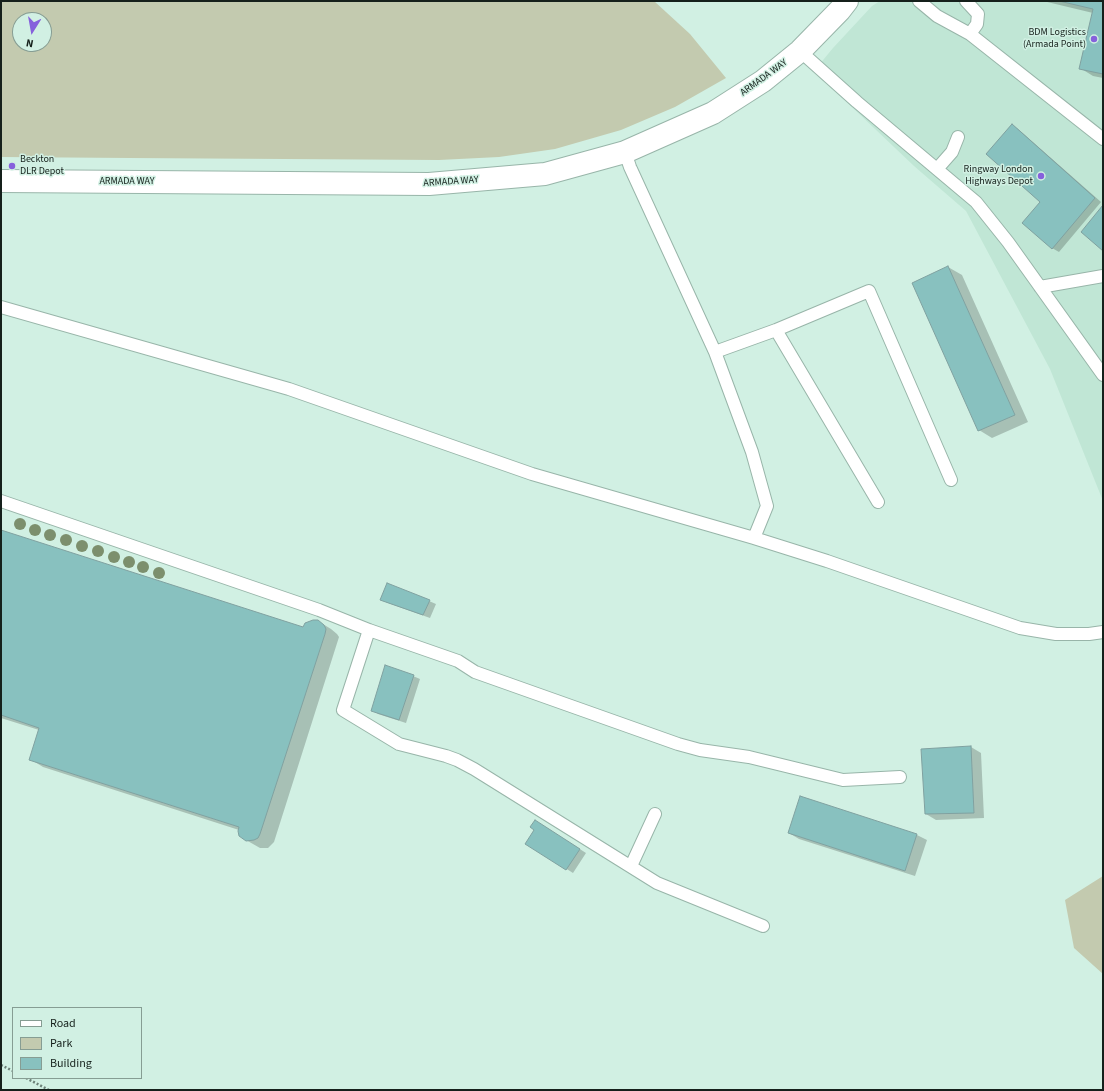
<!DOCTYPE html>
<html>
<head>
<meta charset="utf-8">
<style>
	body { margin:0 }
	#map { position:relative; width:1104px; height:1091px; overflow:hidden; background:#d1f0e3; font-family:"Source Sans 3",sans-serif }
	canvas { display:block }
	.frame { position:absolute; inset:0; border:2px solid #15201b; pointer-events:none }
	.legend { position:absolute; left:12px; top:1007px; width:130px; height:72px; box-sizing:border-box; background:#d1f0e3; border:1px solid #869d93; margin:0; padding:5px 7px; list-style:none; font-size:12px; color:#15201b }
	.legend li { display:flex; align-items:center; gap:8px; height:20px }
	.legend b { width:20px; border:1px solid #869d93 }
	.north { position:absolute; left:12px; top:12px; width:40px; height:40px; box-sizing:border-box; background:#d1f0e3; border:1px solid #869d93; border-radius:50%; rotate:191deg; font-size:11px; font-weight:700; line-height:16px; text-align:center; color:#15201b }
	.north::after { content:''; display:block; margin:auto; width:14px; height:18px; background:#8661dc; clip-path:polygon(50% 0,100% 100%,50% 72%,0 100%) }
</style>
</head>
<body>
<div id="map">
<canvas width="1104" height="1091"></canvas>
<div class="frame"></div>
<ul class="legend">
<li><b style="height:5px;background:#fff"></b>Road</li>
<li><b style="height:11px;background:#c3caaf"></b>Park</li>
<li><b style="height:11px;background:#88c1bf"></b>Building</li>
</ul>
<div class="north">N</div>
</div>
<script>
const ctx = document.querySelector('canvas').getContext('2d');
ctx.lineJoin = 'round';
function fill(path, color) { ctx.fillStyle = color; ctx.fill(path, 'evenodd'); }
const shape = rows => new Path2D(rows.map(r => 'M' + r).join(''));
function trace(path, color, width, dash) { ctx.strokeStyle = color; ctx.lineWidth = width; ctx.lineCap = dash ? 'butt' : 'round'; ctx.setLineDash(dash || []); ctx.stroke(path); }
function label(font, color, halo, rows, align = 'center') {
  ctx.font = font + ' "Source Sans 3",sans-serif'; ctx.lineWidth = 3; ctx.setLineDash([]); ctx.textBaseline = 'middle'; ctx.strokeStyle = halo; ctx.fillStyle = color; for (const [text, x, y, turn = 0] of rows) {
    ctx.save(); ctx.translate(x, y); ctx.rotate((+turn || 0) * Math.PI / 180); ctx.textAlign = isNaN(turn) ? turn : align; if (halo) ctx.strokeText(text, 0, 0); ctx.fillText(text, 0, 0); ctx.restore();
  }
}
const built = shape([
	[880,1,1103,1,1103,501,1050,369,966,211,914,166,814,71,833,48,872,6]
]);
const green = shape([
	[1,1,654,1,690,34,726,78,675,107,621,130,555,149,499,157,439,160,130,158,1,157],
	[20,20,44,20,44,44,20,44],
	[1103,876,1103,974,1074,948,1065,900]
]);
const shadow = shape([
	[1043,1,1103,1,1103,78,1093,76,1080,68,1093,13],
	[1012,125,1018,129,1101,202,1059,252,1052,248,1042,202],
	[948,267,962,275,1028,422,992,438,979,430],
	[1,531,303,628,318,621,331,629,337,634,339,637,274,842,268,848,260,848,246,840,239,830,43,767,30,759,39,730,1,718],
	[381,600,429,601,436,604,430,618,388,603],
	[413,676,420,679,406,723,378,714,372,710],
	[971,747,981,753,984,818,936,820,926,814],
	[542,825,586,853,573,873,526,843],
	[789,833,917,835,927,840,915,876,799,839]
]);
const building = shape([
	[1059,1,1103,1,1103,74,1079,69,1093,9,1059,1],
	[1012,124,1095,198,1052,249,1022,223,1040,202,986,154,1012,124],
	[1103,205,1103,251,1081,232,1103,205],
	[948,266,1015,415,978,431,912,283,948,266],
	[1,530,303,627,305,623,313,620,318,620,324,625,326,629,325,634,260,834,258,838,254,840,246,841,239,836,238,831,239,827,29,760,39,728,1,715,1,530],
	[387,583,430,600,423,615,380,600,387,583],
	[385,665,414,675,399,720,371,711,385,665],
	[971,746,974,813,925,814,921,749,971,746],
	[800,796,917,834,905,871,788,833,800,796],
	[535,820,580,849,566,870,525,844,534,830,530,827,535,820]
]);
const path = shape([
	[1,1065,13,1071],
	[26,1078,49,1090]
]);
const lane = shape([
	[919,1,937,16,970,34,1103,139],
	[966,1,978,14,977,24,970,34],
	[800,51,857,102,976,202,1008,242,1103,375],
	[625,152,630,167,715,352,752,452,767,506,754,538],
	[937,169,952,152,958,137],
	[1040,287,1103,276],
	[1,307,289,389,532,474,754,538,827,561,1020,628,1056,634,1089,634,1103,632],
	[776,330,878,502],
	[715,352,776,330,869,291,951,480],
	[1,501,319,610,369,630,458,661,475,672,678,744,700,750,749,757,843,780,900,777],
	[369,630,343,710,399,744,446,756,457,760,474,769,657,883,763,926],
	[631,866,655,814]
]);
const secondary = shape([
	[1,181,429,184,545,174,625,152,713,113,763,81,800,51,840,10,847,1]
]);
const trees = [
	[20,524],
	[35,530],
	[50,535],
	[66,540],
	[82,546],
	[98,551],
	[114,557],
	[129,562],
	[143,567],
	[159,573]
];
const markers = [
	[1094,39,4,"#8661dc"],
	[12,166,4,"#8661dc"],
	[1041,176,4,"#8661dc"]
];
const poiNames = [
	["BDM Logistics",1086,33],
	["(Armada Point)",1086,45],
	["Beckton",20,160,"left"],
	["DLR Depot",20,172,"left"],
	["Ringway London",1033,170],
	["Highways Depot",1033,182]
];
const streetNames = [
	["ARMADA WAY",764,78,-36],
	["ARMADA WAY",127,182],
	["ARMADA WAY",451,182,-4]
];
fill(built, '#c0e6d5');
fill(green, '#c3caaf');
fill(shadow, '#0003');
fill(building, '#88c1bf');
trace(building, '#80a1a0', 1);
trace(lane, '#98b5a9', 14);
trace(secondary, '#98b5a9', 24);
trace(path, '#6c8178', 2.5, [2, 2]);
trace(lane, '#fff', 12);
trace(secondary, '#fff', 22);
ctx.fillStyle = '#7c8f6d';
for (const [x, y] of trees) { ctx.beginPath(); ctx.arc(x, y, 6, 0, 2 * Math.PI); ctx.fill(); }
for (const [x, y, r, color] of markers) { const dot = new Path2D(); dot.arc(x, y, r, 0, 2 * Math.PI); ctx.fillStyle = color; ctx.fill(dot); trace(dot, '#d1f0e3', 1.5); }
label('10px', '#15201b', '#d1f0e3', poiNames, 'right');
label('10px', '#15201b', '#d1f0e3', streetNames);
</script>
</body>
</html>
